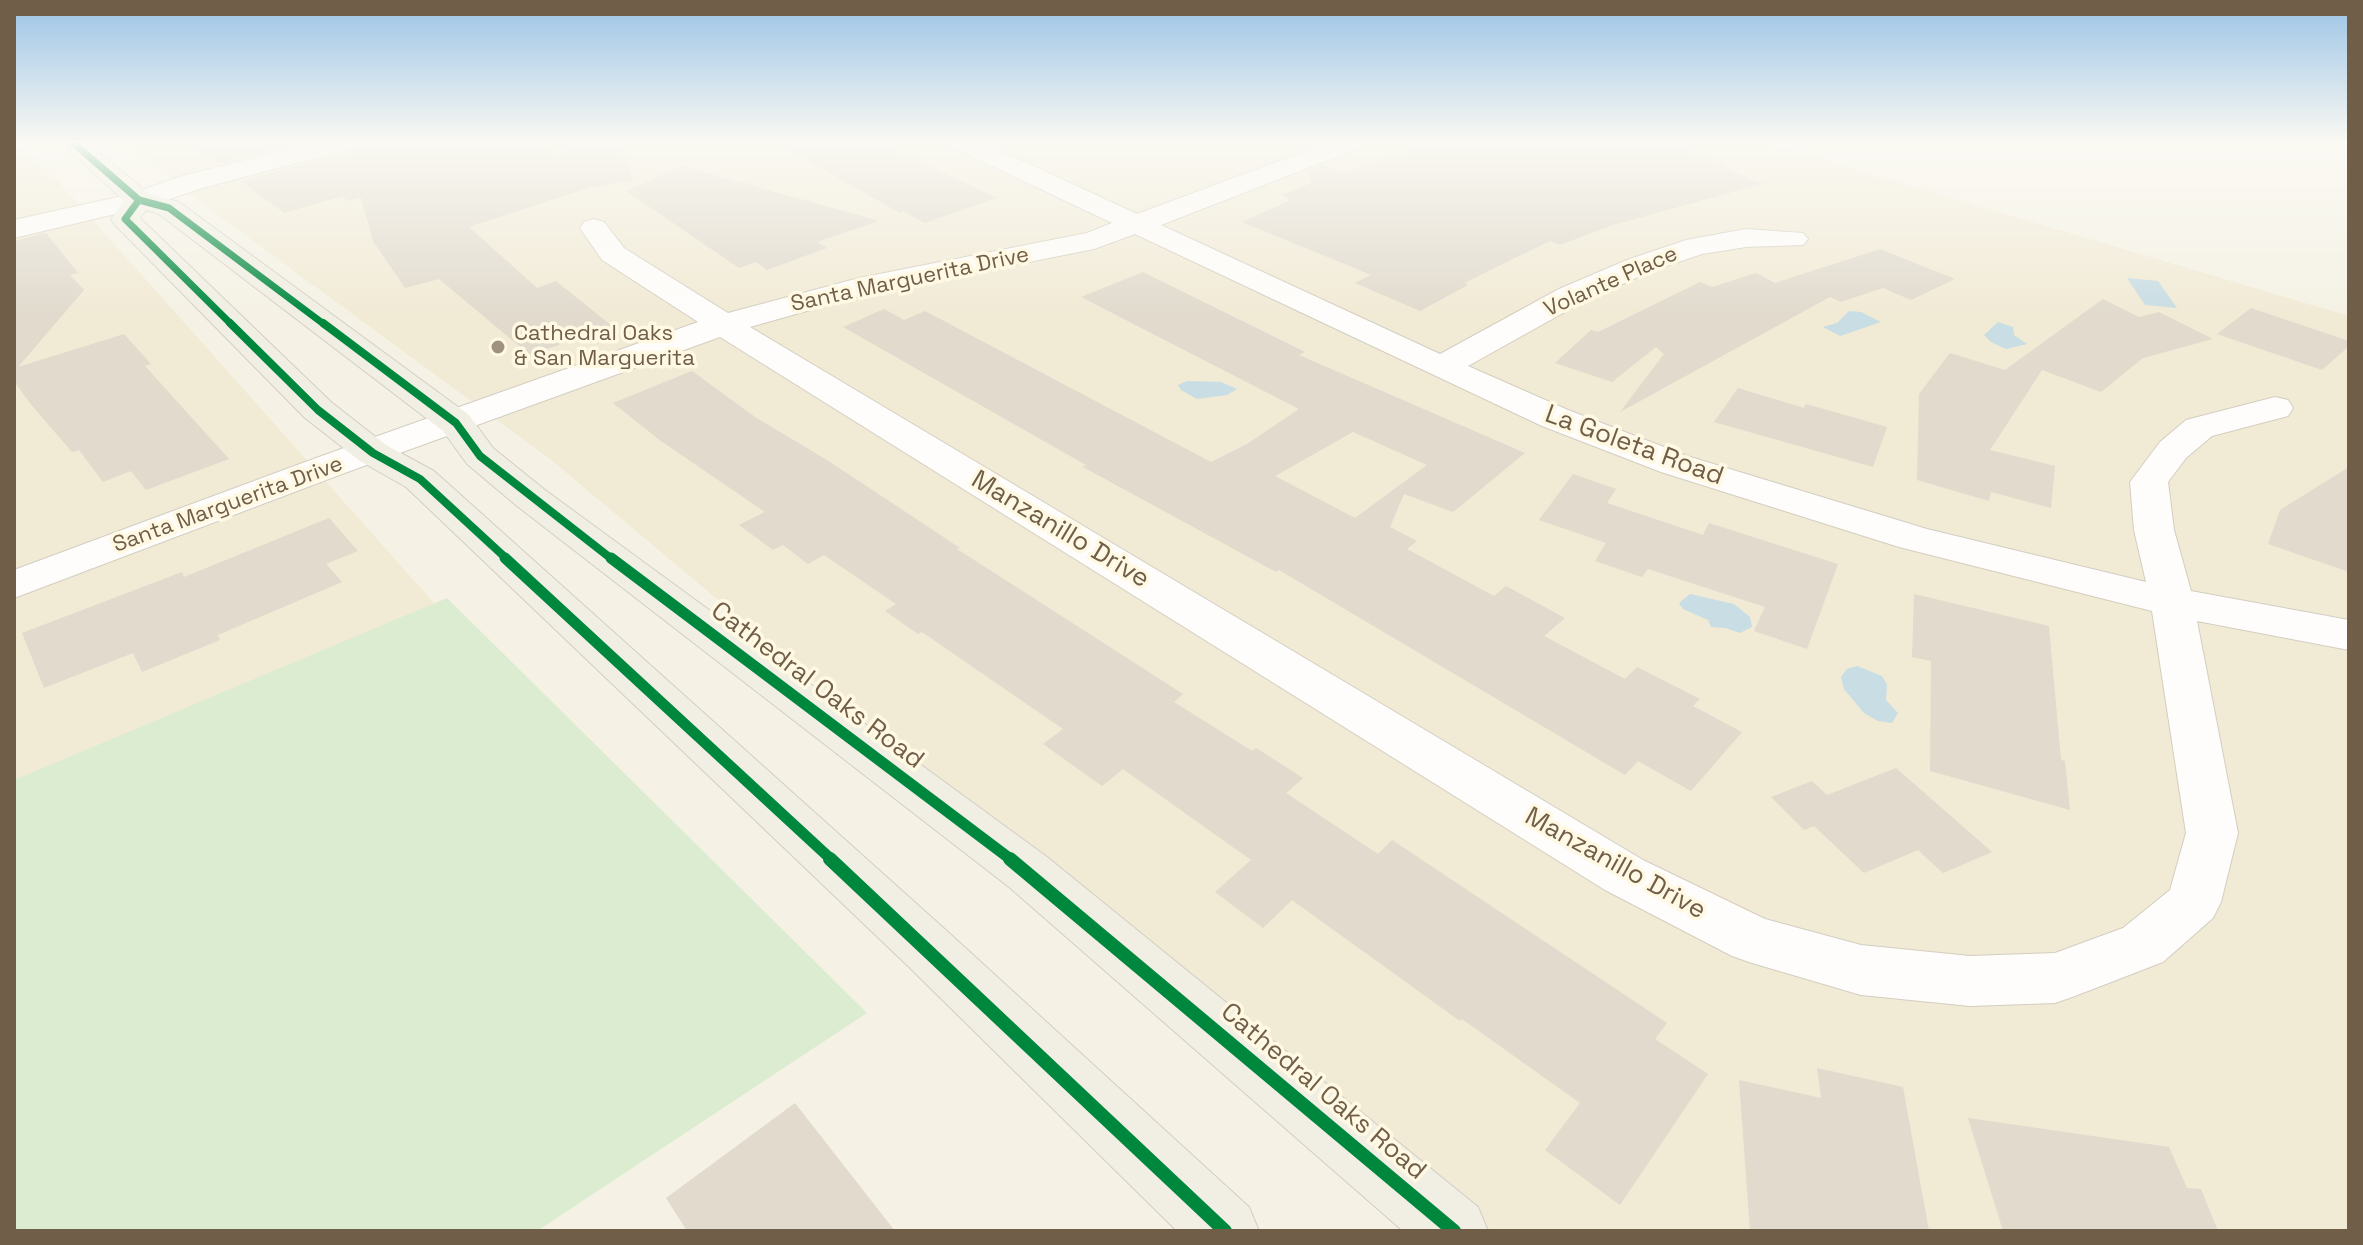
<!DOCTYPE html>
<html>
<head>
<meta charset="utf-8">
<style>
	body { margin:0 }
	#map { position:relative; width:2363px; height:1245px; overflow:hidden; background:#f5f2e5; font-family:"Space Grotesk",sans-serif }
	canvas { display:block }
	.frame { position:absolute; inset:0; border:16px solid #705e48; pointer-events:none }
</style>
</head>
<body>
<div id="map">
<canvas width="2363" height="1245"></canvas>
<div class="frame"></div>
</div>
<script>
const ctx = document.querySelector('canvas').getContext('2d');
ctx.lineJoin = 'round';
function fill(path, color) { ctx.fillStyle = color; ctx.fill(path, 'evenodd'); }
const shape = rows => new Path2D(rows.map(r => 'M' + r).join(''));
function trace(path, color, width, dash) { ctx.strokeStyle = color; ctx.lineWidth = width; ctx.lineCap = dash ? 'butt' : 'round'; ctx.setLineDash(dash || []); ctx.stroke(path); }
function label(font, color, halo, rows, align = 'center') {
  ctx.font = font + ' "Space Grotesk",sans-serif'; ctx.lineWidth = 7; ctx.setLineDash([]); ctx.textBaseline = 'middle'; ctx.strokeStyle = halo; ctx.fillStyle = color; for (const [text, x, y, turn = 0] of rows) {
    ctx.save(); ctx.translate(x, y); ctx.rotate((+turn || 0) * Math.PI / 180); ctx.textAlign = isNaN(turn) ? turn : align; if (halo) ctx.strokeText(text, 0, 0); ctx.fillText(text, 0, 0); ctx.restore();
  }
}
const residential = shape([
	[125,141,1760,141,2349,316,2349,1231,1471,1231,550,459,200,202],
	[14,142,58,181,435,604,14,780]
]);
const green = shape([
	[447,598,867,1013,537,1231,16,1231,14,780]
]);
const water = shape([
	[2127,278,2158,281,2177,308,2145,305],
	[1849,311,1861,312,1881,322,1840,336,1823,327,1837,323],
	[1998,322,2013,327,2014,335,2027,344,2006,349,1991,342,1984,335],
	[1187,381,1221,382,1237,389,1227,395,1197,399,1181,390,1178,385],
	[1690,594,1734,604,1750,617,1752,627,1740,633,1725,628,1711,627,1708,620,1683,609,1679,603],
	[1857,666,1882,676,1887,685,1886,700,1898,713,1892,723,1878,721,1864,713,1844,689,1841,677,1847,669]
]);
const building = shape([
	[187,141,311,141,218,164],
	[367,141,533,141,552,153,619,142,633,180,588,188,469,227,537,288,556,281,612,326,530,355,439,279,405,288,373,241,361,198,347,201,343,196,284,213,241,181,361,149],
	[773,141,876,141,997,198,925,223,904,212,900,213],
	[1440,141,1668,141,1762,184,1613,225,1560,245,1550,241,1464,283,1468,285,1420,311,1355,283,1371,275,1242,222,1291,200,1281,195,1312,183,1308,171,1323,165,1344,173],
	[683,166,879,221,817,242,827,248,767,270,756,262,739,268,626,191],
	[46,233,78,273,70,275,84,290,18,367,124,334,151,364,145,366,229,459,146,490,131,471,103,482,79,450,72,452,30,403,14,381,14,241],
	[1880,249,1955,279,1911,300,1883,288,1841,302,1830,297,1620,412,1664,354,1656,347,1612,382,1555,363,1591,330,1598,332,1700,282,1712,287,1756,273,1775,283],
	[1143,272,1305,352,1299,355,1525,453,1453,512,1404,494,1390,527,1417,541,1407,549,1494,596,1506,586,1565,618,1544,636,1625,679,1637,667,1700,699,1693,706,1742,732,1691,791,1638,761,1625,775,1279,570,1276,572,1083,467,1086,465,843,327,884,309,904,320,925,311,1211,462,1247,444,1299,409,1081,297],
	[1353,432,1427,465,1355,518,1275,476],
	[2103,299,2139,317,2159,312,2213,339,2143,358,2101,392,2042,370,1990,450,2055,466,2051,508,1991,492,1989,501,1917,480,1919,394,1950,353,2005,370],
	[2251,308,2349,341,2349,346,2322,370,2217,334],
	[692,371,755,417,827,460,960,548,957,549,1183,694,1174,702,1252,751,1256,748,1303,778,1286,793,1378,854,1392,840,1667,1023,1655,1039,1708,1074,1620,1205,1545,1150,1580,1103,1462,1019,1460,1021,1292,900,1263,928,1215,892,1251,860,1123,769,1102,786,1043,744,1063,729,922,632,918,634,885,611,896,604,824,555,808,564,783,545,773,550,739,525,765,512,661,441,613,403],
	[1738,388,1804,408,1806,404,1887,427,1873,467,1714,422],
	[2349,467,2349,572,2268,544,2280,510],
	[1573,474,1616,489,1607,503,1703,535,1709,523,1838,564,1807,649,1754,631,1765,607,1648,569,1642,577,1595,561,1606,543,1539,520],
	[329,518,358,551,326,564,342,582,218,635,220,640,142,672,133,653,44,688,22,633,182,572,184,577],
	[1914,594,2049,626,2061,760,2065,761,2070,810,1930,771,1931,661,1912,657],
	[1896,768,1992,852,1943,873,1918,850,1864,873,1814,826,1804,830,1771,797,1812,781,1827,795],
	[1817,1068,1903,1087,1929,1231,1750,1231,1739,1080,1821,1098],
	[795,1103,895,1231,687,1231,666,1198],
	[1968,1118,2169,1147,2187,1188,2201,1189,2218,1231,2003,1231]
]);
const minor = shape([
	[322,141,364,141,360,146,202,188,149,206,14,238,14,220,131,194,182,176,322,141],
	[947,141,979,141,1137,214,1333,141,1367,141,1364,146,1161,225,1440,354,1559,289,1627,260,1686,240,1746,229,1803,233,1808,239,1803,245,1746,247,1702,254,1649,272,1581,303,1468,366,1568,410,1687,456,1927,529,2146,582,2134,530,2130,482,2160,442,2186,420,2275,397,2288,400,2293,408,2288,416,2212,436,2186,458,2168,482,2174,530,2191,591,2349,620,2349,650,2197,621,2238,833,2221,902,2213,918,2163,962,2075,996,2055,1003,1970,1006,1861,995,1752,963,1732,956,1605,890,720,337,342,474,14,598,14,570,316,458,698,322,602,260,580,228,584,222,594,219,604,222,624,248,728,313,859,278,1087,233,1112,223,950,146,947,141],
	[1135,234,1542,426,1661,472,1899,547,2152,611,2186,833,2170,890,2123,928,2055,953,1970,956,1861,945,1765,919,1643,860,750,327,863,295,1094,249,1135,234]
]);
const major = shape([
	[59,141,86,141,149,194,179,202,469,415,493,448,545,490,1047,857,1478,1207,1488,1231,1403,1231,1009,887,517,506,467,464,443,431,159,214,146,210,140,218,331,402,386,445,434,471,948,932,1249,1207,1259,1231,1177,1231,908,966,406,487,360,461,305,418,115,225,111,219,124,201,59,141]
]);
const cyclewayFar3 = shape([
	[71,141,139,200,169,208,325,325],
	[139,200,125,219,232,325]
]);
const cyclewayFar2 = shape([
	[230,323,318,410,373,453,420,479,508,560],
	[323,323,456,423,480,456,613,560]
]);
const cyclewayFar1 = shape([
	[505,558,833,861],
	[611,558,1013,861]
]);
const cycleway = shape([
	[830,859,1225,1231],
	[1010,859,1454,1231]
]);
const markers = [
	[498,347,8,"#9f927f"]
];
const farStreetnames = [
	["Santa Marguerita Drive",910,280,-12],
	["Volante Place",1611,282,-24],
	["Santa Marguerita Drive",228,505,-20]
];
const farPoinames = [
	["Cathedral Oaks",514,334],
	["& San Marguerita",514,359]
];
const streetNames = [
	["La Goleta Road",1634,446,20],
	["Manzanillo Drive",1060,530,31],
	["Cathedral Oaks Road",817,686,37],
	["Manzanillo Drive",1615,864,29],
	["Cathedral Oaks Road",1323,1092,40]
];
fill(residential, '#f1ead5');
fill(green, '#dcecd0');
fill(water, '#c8dde4');
fill(building, '#e1dacd');
trace(minor, '#d3cec1', 2);
trace(major, '#d3cec3', 2);
fill(minor, '#fefdfb');
fill(major, '#f1efe3');
trace(cyclewayFar3, '#00873e', 7);
trace(cyclewayFar2, '#00873e', 8);
trace(cyclewayFar1, '#00873e', 11);
trace(cycleway, '#00873e', 14);
const sky = ctx.createLinearGradient(0, 0, 0, 315);
sky.addColorStop(0, '#9bc4e6');
sky.addColorStop(0.45, '#faf9f3');
sky.addColorStop(1, '#faf9f300');
ctx.fillStyle = sky;
ctx.fillRect(0, 0, 2363, 315);
for (const [x, y, r, color] of markers) { const dot = new Path2D(); dot.arc(x, y, r, 0, 2 * Math.PI); ctx.fillStyle = color; ctx.fill(dot); trace(dot, '#fff9e4', 3); }
label('22px', '#705e48', '#fff9e4', farStreetnames);
label('22px', '#705e48', '#fff9e4', farPoinames, 'left');
label('26px', '#705e48', '#fff9e4', streetNames);
</script>
</body>
</html>
